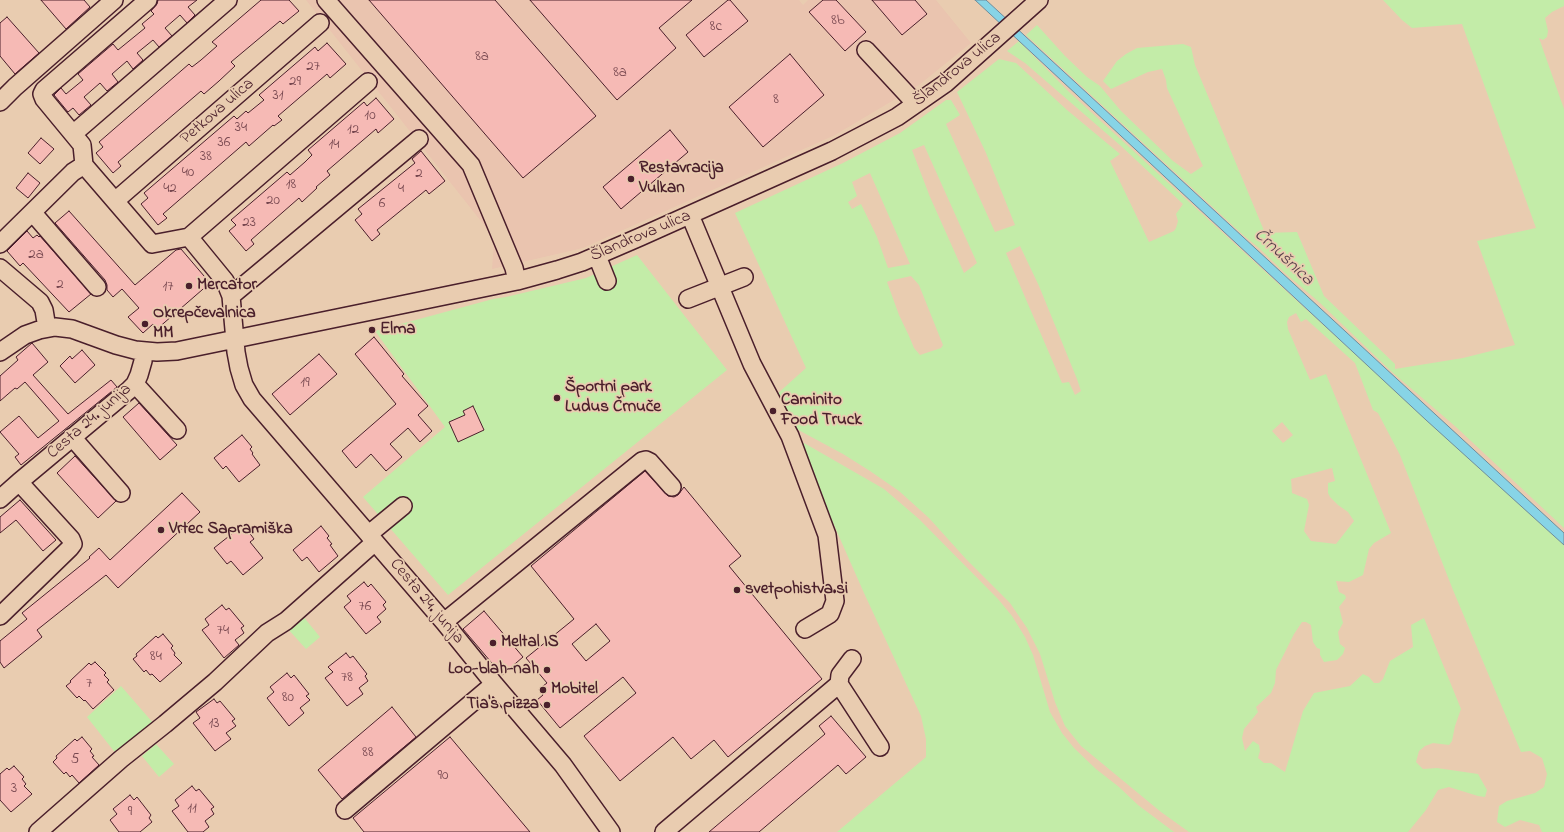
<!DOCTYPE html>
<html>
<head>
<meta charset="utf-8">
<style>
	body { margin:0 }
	canvas { display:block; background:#e9ccb0 }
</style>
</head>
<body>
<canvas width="1564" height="832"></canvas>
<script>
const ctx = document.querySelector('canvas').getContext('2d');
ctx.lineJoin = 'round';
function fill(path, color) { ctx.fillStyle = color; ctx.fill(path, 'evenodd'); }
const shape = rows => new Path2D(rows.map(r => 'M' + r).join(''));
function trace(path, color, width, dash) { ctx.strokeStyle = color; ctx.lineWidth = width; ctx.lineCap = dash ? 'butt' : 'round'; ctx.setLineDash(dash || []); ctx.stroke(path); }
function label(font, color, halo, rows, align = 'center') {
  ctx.font = font + ' "Indie Flower",sans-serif'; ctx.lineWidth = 3.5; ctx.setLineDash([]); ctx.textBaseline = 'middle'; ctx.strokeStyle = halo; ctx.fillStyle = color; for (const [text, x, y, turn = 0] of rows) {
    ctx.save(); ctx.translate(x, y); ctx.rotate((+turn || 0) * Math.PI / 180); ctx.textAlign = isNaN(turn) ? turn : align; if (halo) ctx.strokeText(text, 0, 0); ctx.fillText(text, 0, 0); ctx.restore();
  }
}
const built = shape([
	[306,0,799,0,803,5,808,0,936,0,971,43,919,85,835,135,583,248,492,269,494,241,484,225]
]);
const green = shape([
	[1383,0,1564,0,1564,6,1552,12,1545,18,1548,31,1547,37,1543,40,1539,38,1564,109,1564,528,1456,427,1392,372,1319,302,1286,274,1259,248,1243,235,1026,35,1037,25,1065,56,1087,77,1100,86,1121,111,1173,161,1191,174,1203,166,1167,88,1166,80,1162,69,1148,72,1111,89,1103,81,1117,61,1126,54,1137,48,1183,44,1191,47,1195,65,1265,233,1297,232,1324,296,1395,364,1395,369,1463,358,1515,345,1477,241,1536,228,1462,24,1412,28,1402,20],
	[1019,41,1068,91,1367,365,1564,543,1564,832,1542,832,1539,825,1520,820,1505,827,1497,822,1499,806,1507,801,1535,793,1544,787,1547,774,1542,758,1530,751,1521,752,1453,590,1400,455,1378,413,1373,410,1355,363,1306,319,1301,322,1296,313,1289,317,1287,322,1288,329,1310,380,1326,374,1391,533,1374,543,1369,549,1363,575,1349,582,1336,581,1339,592,1345,595,1346,598,1339,607,1343,623,1338,632,1340,644,1345,648,1343,654,1337,660,1324,662,1320,655,1320,649,1317,648,1313,642,1311,625,1306,622,1302,622,1294,634,1276,670,1275,683,1271,693,1256,707,1258,712,1244,729,1242,738,1245,751,1253,741,1259,745,1260,751,1258,758,1264,763,1271,763,1285,772,1303,711,1314,693,1350,686,1363,674,1369,677,1374,683,1379,683,1383,679,1390,661,1413,647,1411,625,1424,618,1461,709,1455,726,1452,741,1449,745,1433,743,1425,746,1419,751,1416,762,1423,769,1437,768,1478,774,1487,790,1485,797,1478,796,1449,787,1438,790,1426,810,1408,832,1189,832,1161,812,1081,746,1065,726,1055,702,1040,654,1027,628,1010,603,966,559,929,518,899,491,870,471,843,454,791,426,776,395,806,368,735,213,843,163,900,133,946,100,951,100,960,115,946,124,995,232,1015,225,986,153,957,92,999,59,1016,63,1067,110,1120,154,1110,161,1149,242,1174,231,1176,228,1178,221,1176,214,1183,204,1121,146,1025,63,1007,51],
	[924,145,977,263,964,273,930,197,912,150],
	[870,173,910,264,888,268,877,237,861,204,852,209,848,202,857,196,852,182],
	[1020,246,1039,286,1077,379,1081,391,1075,395,1069,382,1062,383,1006,253],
	[911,276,919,285,943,345,941,348,920,355,914,348,909,336,899,315,887,282,889,281],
	[1282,422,1293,435,1283,443,1272,431],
	[1332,468,1335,481,1328,483,1328,493,1330,497,1338,505,1348,512,1354,521,1336,544,1311,541,1304,531,1309,505,1307,499,1292,493,1291,479],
	[637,255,727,370,448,595,363,497,445,427,375,331,493,299,506,297,586,278],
	[804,443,884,489,919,519,998,599,1012,616,1025,637,1033,655,1050,712,1062,733,1074,748,1096,769,1119,787,1138,805,1174,832,837,832,926,757,926,739,921,716,864,593,800,448],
	[302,615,320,637,306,649,287,628],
	[121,686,154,724,117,755,87,717],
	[156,744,174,764,159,777,142,756]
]);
const water = shape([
	[975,0,986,0,1564,533,1564,545,1426,420,975,0]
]);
const building = shape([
	[41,0,84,0,90,7,66,29,41,0],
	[158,0,197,0,188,7,195,15,187,23,180,15,165,28,172,36,159,47,153,40,137,53,143,60,133,69,127,61,112,74,118,82,107,91,100,83,84,97,91,105,79,115,73,108,68,112,54,95,61,88,66,94,83,80,78,74,113,44,118,50,145,28,142,24,154,14,151,11,157,4,158,0],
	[261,0,289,0,299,11,283,24,280,21,231,62,235,66,219,81,204,94,201,91,118,162,121,166,113,173,96,153,103,147,99,142,189,64,192,67,201,60,217,46,212,42,261,0],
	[369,0,495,0,596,116,523,178,369,0],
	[530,0,692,0,659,28,676,48,617,100,530,0],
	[728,0,730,0,748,21,704,57,686,35,728,0],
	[823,0,836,0,866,32,845,51,809,12,823,0],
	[872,0,915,0,927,14,902,35,872,0],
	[7,17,39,53,15,74,0,56,0,23,7,17],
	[327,43,346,64,330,78,327,74,278,116,282,120,274,126,273,125,249,146,246,142,163,214,167,218,158,225,141,204,148,198,144,193,234,116,237,119,246,111,248,113,264,100,259,95,315,47,318,51,327,43],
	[790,54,824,95,763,147,729,107,790,54],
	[376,98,394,119,378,133,376,129,327,171,330,175,316,187,317,188,302,202,299,198,251,240,254,244,246,251,229,231,236,225,231,220,287,172,290,175,305,162,312,155,308,150,364,102,367,106,376,98],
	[670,130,688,152,621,209,603,187,670,130],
	[41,138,54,149,40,164,28,153,41,138],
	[421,151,445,181,429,194,426,190,377,230,380,234,372,241,355,220,362,214,358,209,415,163,412,159,421,151],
	[28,173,40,183,28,198,16,188,28,173],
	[69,211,135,285,176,250,181,249,210,283,157,329,153,324,143,333,128,317,139,308,122,289,113,297,107,290,107,285,105,280,55,223,69,211],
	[27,231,33,238,37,235,39,237,40,236,91,294,69,312,23,263,20,266,7,251,27,231],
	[374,337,404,374,402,376,428,406,418,415,432,431,420,442,408,428,390,444,402,457,386,471,371,454,356,468,342,451,396,404,355,354,374,337],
	[32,343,48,362,33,375,68,414,111,380,117,387,21,465,15,457,19,454,0,432,19,416,38,438,59,421,25,382,17,389,15,388,0,401,0,376,18,360,16,357,32,343],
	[82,350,95,365,75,383,60,366,70,356,72,359,82,350],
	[319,354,337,374,290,415,272,394,319,354],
	[139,403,177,445,160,460,123,417,139,403],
	[473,406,484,430,458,442,449,422,465,415,463,411,473,406],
	[242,435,252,447,250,449,253,453,252,454,260,465,239,482,226,466,223,469,214,458,242,435],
	[75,456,116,501,98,518,57,473,75,456],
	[645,471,668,496,674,497,678,495,684,487,741,556,729,566,822,679,728,757,714,740,691,759,673,737,620,781,584,736,636,693,623,677,560,728,537,700,543,695,539,689,547,683,526,658,574,619,531,566,645,471],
	[596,624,610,641,586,661,572,644,596,624],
	[182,493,200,512,118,588,106,575,37,630,42,637,4,668,0,662,0,641,27,619,22,613,90,558,89,557,99,548,110,560,182,493],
	[20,500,56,540,43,551,16,520,0,533,0,517,20,500],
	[321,526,329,536,327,538,332,544,330,545,338,556,319,572,307,557,302,561,293,550,321,526],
	[245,527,254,539,250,542,263,558,243,575,231,561,227,564,214,548,238,529,240,531,245,527],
	[364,582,368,587,371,584,386,602,383,605,386,609,377,617,381,622,366,634,344,607,351,601,347,596,364,582],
	[222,605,226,610,229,608,244,626,241,628,244,633,235,640,239,645,224,658,202,630,209,625,205,619,222,605],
	[484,611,523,657,502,675,463,629,484,611],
	[163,634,173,646,171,648,175,653,174,655,182,663,160,682,152,674,150,675,146,670,144,672,133,659,137,656,136,654,156,636,158,638,163,634],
	[346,653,350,658,353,656,367,674,365,676,368,681,359,688,363,694,347,706,325,678,333,672,328,667,346,653],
	[95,662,106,673,104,675,109,680,107,682,114,690,93,709,85,700,84,701,79,696,77,698,66,686,71,682,70,681,89,663,91,665,95,662],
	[287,673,291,678,294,675,309,694,306,696,310,700,300,708,304,713,289,726,267,698,274,692,270,687,287,673],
	[214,699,217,703,220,701,235,719,232,721,236,726,226,733,231,739,215,751,193,723,200,718,196,712,214,699],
	[392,707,416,737,342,799,318,770,392,707],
	[831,716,866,757,846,774,838,765,759,832,709,832,825,734,819,726,831,716],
	[82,737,92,749,90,751,94,756,92,757,99,765,79,783,72,775,70,777,66,772,64,774,53,762,57,758,56,756,75,739,77,741,82,737],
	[450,737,530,832,364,832,353,818,450,737],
	[14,766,24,777,22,779,26,784,24,786,32,794,11,812,0,800,0,774,7,768,9,770,14,766],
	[192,786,196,791,199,789,214,807,211,809,214,814,205,821,209,827,203,832,188,832,172,811,179,806,175,800,192,786],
	[130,795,134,800,137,797,151,815,149,818,152,822,140,832,119,832,110,820,117,814,113,809,130,795]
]);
const minor = shape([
	[148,0,44,90,42,94,44,99,82,145,84,165,152,244,189,237,225,281,231,296,236,352,239,368,244,385,252,399,444,622,495,685,563,765,611,832],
	[326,0,471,165,514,268,517,281],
	[866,50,916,104],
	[0,102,15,87,114,0],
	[73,134,228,0],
	[115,201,320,23],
	[33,213,97,287],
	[690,215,752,364,790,436,827,535,835,601,830,614,805,629],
	[189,237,368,82],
	[0,244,73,172,84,165],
	[597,256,607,281],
	[0,268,40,302,44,310,47,328],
	[231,296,419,139],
	[688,299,744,277],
	[0,352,25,335,39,330,55,327,72,329,116,345,135,350,157,352,177,351,517,281,557,270,582,262,640,237,832,151,897,117,946,83,1039,0],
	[135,384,177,430],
	[72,437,121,493],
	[19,482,128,391,135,384,139,375,143,361,143,351],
	[0,499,19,482,71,539,73,544,70,548,0,616],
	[369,534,403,506],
	[444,622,642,461,646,460,650,462,672,487],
	[852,659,840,675,839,684,880,747],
	[345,810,494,684],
	[38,832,121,759,165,724,215,682,267,633,286,621,375,542],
	[664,832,839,684]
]);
const markers = [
	[631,179,4,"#4a1f2b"],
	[189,286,4,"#4a1f2b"],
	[145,324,4,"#4a1f2b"],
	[372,330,4,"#4a1f2b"],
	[557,398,4,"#4a1f2b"],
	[773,411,4,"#4a1f2b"],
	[161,530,4,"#4a1f2b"],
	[737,590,4,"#4a1f2b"],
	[493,643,4,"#4a1f2b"],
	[547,670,4,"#4a1f2b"],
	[543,690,4,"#4a1f2b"],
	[547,705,4,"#4a1f2b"]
];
const numberNames = [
	["8b",838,22],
	["8c",716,28],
	["8a",482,58],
	["27",313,68],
	["8a",620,74],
	["29",295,83],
	["31",278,97],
	["8",776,101],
	["10",370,117],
	["34",241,129],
	["12",353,131],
	["36",224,144],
	["14",334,146],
	["38",206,158],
	["40",188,174],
	["2",419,175],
	["18",291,186],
	["42",170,190],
	["4",401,190],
	["20",273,202],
	["6",382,205],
	["23",249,224],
	["2a",36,256],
	["2",60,286],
	["17",168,288],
	["19",305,384],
	["76",365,608],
	["74",223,632],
	["84",156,658],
	["78",347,679],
	["7",89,685],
	["80",288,699],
	["13",214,725],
	["88",368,754],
	["5",75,761],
	["90",443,777],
	["3",14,790],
	["11",192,810],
	["9",130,813]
];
const streetNames = [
	["Šlandrova ulica",958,70,-39],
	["Petkova ulica",218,112,-41],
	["Šlandrova ulica",641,237,-23],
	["Cesta 24. junija",90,422,-41],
	["Cesta 24. junija",426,602,50]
];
const poiNames = [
	["Restavracija",639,169],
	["Vulkan",639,189],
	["Mercator",197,286],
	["Okrepčevalnica",153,314],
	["MM",153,334],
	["Elma",380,330],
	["Športni park",565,388],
	["Ludus Črnuče",565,408],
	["Caminito",781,401],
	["Food Truck",781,421],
	["Vrtec Sapramiška",169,530],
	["svetpohistva.si",745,590],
	["Meltal IS",501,643],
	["Loo-blah-nah",539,670,"right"],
	["Mobitel",551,690],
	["Tia's pizza",539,705,"right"]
];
const waterNames = [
	["Črnušnica",1283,258,43]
];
fill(built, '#eac4af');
fill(green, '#c3eca8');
fill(water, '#87d4e6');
trace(water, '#6f8c9b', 1);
fill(building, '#f6bab5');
trace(building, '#4a1f2b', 1);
trace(minor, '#4a1f2b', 20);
trace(minor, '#e9ccb0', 17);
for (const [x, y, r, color] of markers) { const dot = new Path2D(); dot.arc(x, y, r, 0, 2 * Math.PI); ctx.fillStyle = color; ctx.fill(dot); trace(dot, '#e9ccb0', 1.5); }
label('15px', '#75464e', null, numberNames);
label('17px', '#4a1f2b', '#e9ccb0', streetNames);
label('bold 17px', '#4a1f2b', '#e9ccb0', poiNames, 'left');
label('italic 18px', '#533a47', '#e9ccb0', waterNames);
</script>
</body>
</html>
